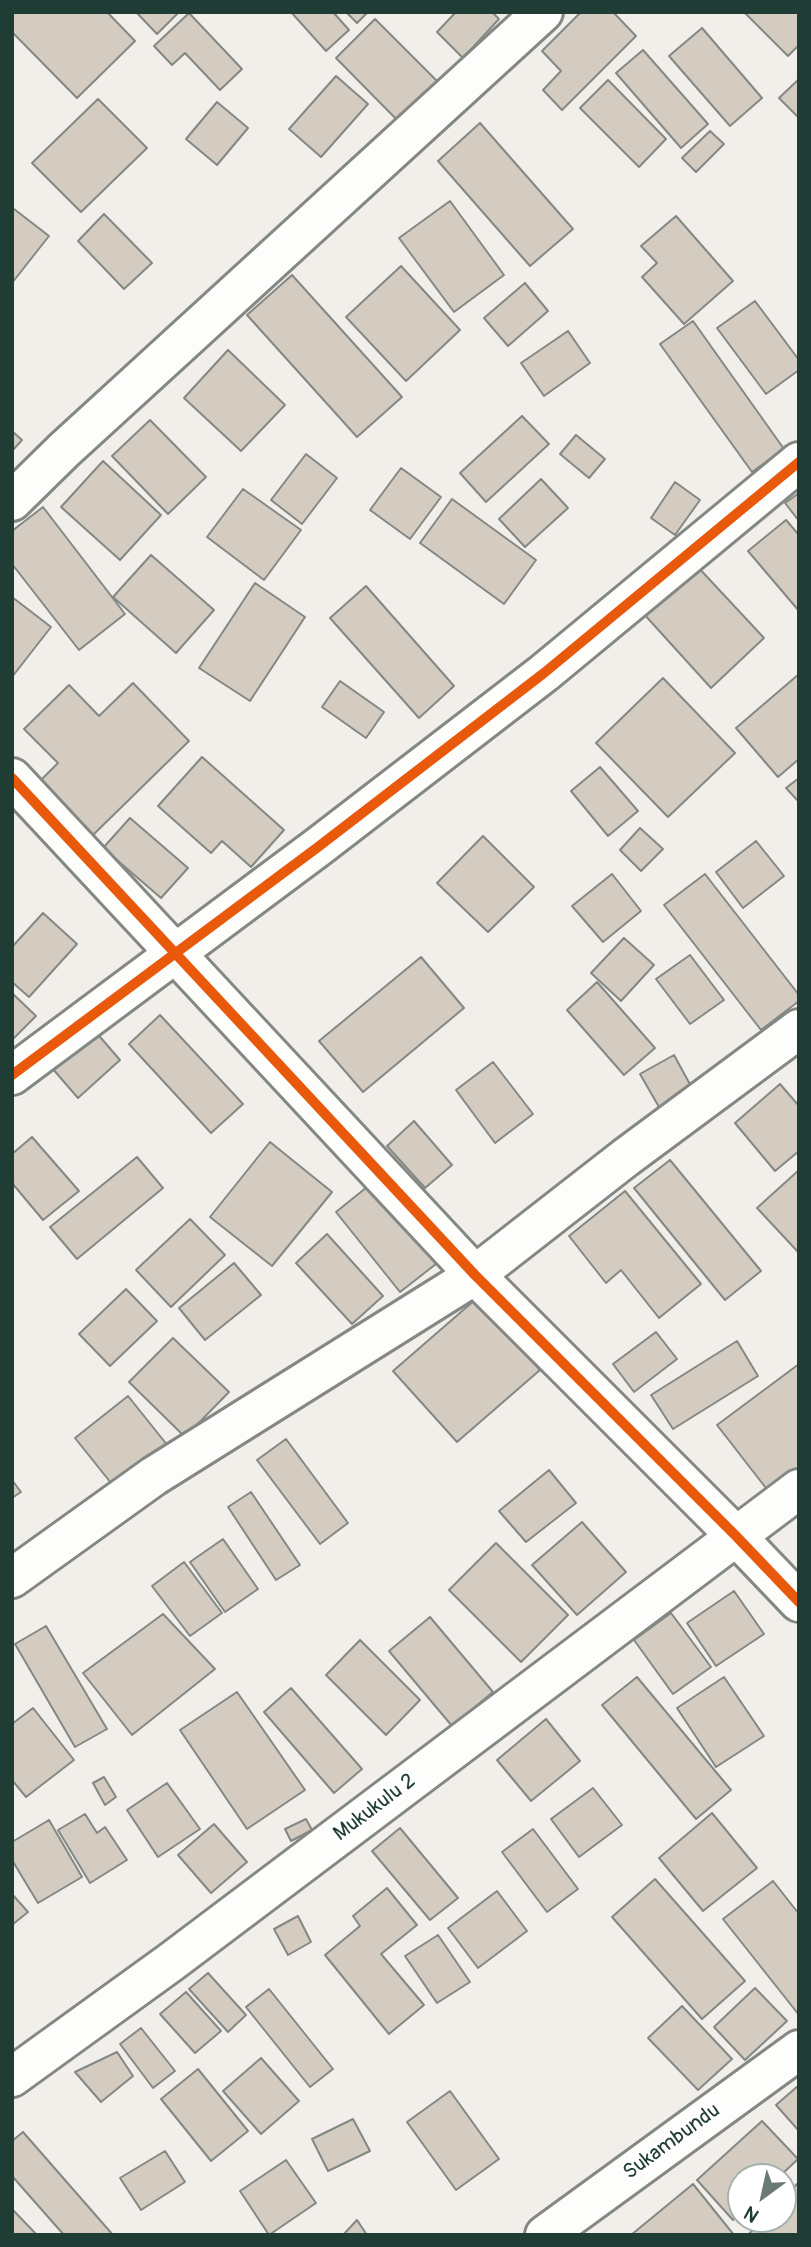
<!DOCTYPE html>
<html>
<head>
<meta charset="utf-8">
<style>
	body { margin:0 }
	#map { position:relative; width:811px; height:2247px; overflow:hidden; background:#f2efea; font-family:Pangolin,sans-serif }
	canvas { display:block }
	.frame { position:absolute; inset:0; border:14px solid #1f3d34; pointer-events:none }
	.north { position:absolute; left:727px; top:2163px; width:70px; height:70px; box-sizing:border-box; background:#fff; border:2px solid #a5b1ae; border-radius:50%; rotate:213deg; font-size:19px; font-weight:700; line-height:28px; text-align:center; color:#1f3d34 }
	.north::after { content:''; display:block; margin:auto; width:24px; height:32px; background:#697b74; clip-path:polygon(50% 0,100% 100%,50% 72%,0 100%) }
</style>
</head>
<body>
<div id="map">
<canvas width="811" height="2247"></canvas>
<div class="frame"></div>
<div class="north">N</div>
</div>
<script>
const ctx = document.querySelector('canvas').getContext('2d');
ctx.lineJoin = 'round';
function fill(path, color) { ctx.fillStyle = color; ctx.fill(path, 'evenodd'); }
const shape = rows => new Path2D(rows.map(r => 'M' + r).join(''));
function trace(path, color, width, dash) { ctx.strokeStyle = color; ctx.lineWidth = width; ctx.lineCap = dash ? 'butt' : 'round'; ctx.setLineDash(dash || []); ctx.stroke(path); }
function label(font, color, halo, rows, align = 'center') {
  ctx.font = font + ' Pangolin,sans-serif'; ctx.lineWidth = 5; ctx.setLineDash([]); ctx.textBaseline = 'middle'; ctx.strokeStyle = halo; ctx.fillStyle = color; for (const [text, x, y, turn = 0] of rows) {
    ctx.save(); ctx.translate(x, y); ctx.rotate((+turn || 0) * Math.PI / 180); ctx.textAlign = isNaN(turn) ? turn : align; if (halo) ctx.strokeText(text, 0, 0); ctx.fillText(text, 0, 0); ctx.restore();
  }
}
const building = shape([
	[12,12,107,12,135,41,77,98,12,32,12,12],
	[136,12,178,12,178,13,157,34,136,12],
	[291,12,333,12,349,30,326,51,291,12],
	[346,12,368,12,357,23,346,12],
	[456,12,492,12,499,19,463,58,437,32,456,12],
	[581,12,613,12,636,36,562,110,543,90,561,71,542,51,581,12],
	[744,12,799,12,799,45,788,56,744,12],
	[189,13,242,69,220,90,185,53,172,65,154,46,189,13],
	[375,19,442,86,402,125,336,58,375,19],
	[702,28,762,98,730,126,669,56,702,28],
	[643,50,708,124,681,148,616,73,643,50],
	[336,76,368,104,321,157,289,129,336,76],
	[799,79,799,118,779,98,799,79],
	[608,80,666,139,639,167,580,108,608,80],
	[98,99,147,148,81,212,32,163,98,99],
	[217,102,248,128,217,165,186,139,217,102],
	[480,123,573,229,530,266,438,161,480,123],
	[710,131,724,144,696,172,682,158,710,131],
	[450,201,504,275,454,312,399,238,450,201],
	[14,209,49,236,12,283,12,210,14,209],
	[104,214,152,263,124,289,78,241,104,214],
	[676,216,733,281,684,324,642,277,657,263,641,246,676,216],
	[401,266,460,330,406,381,346,317,401,266],
	[292,275,402,397,357,437,247,315,292,275],
	[525,283,548,311,508,346,484,318,525,283],
	[755,301,799,360,799,370,766,394,717,328,755,301],
	[693,321,784,449,752,472,660,344,693,321],
	[568,331,590,363,544,396,521,363,568,331],
	[228,350,285,405,241,451,184,398,228,350],
	[522,416,549,444,486,502,460,473,522,416],
	[150,420,206,477,168,514,112,456,150,420],
	[12,431,22,440,12,451,12,431],
	[576,435,605,459,589,478,560,454,576,435],
	[306,454,337,478,302,524,271,500,306,454],
	[103,461,161,515,120,560,61,507,103,461],
	[401,468,441,497,410,539,370,510,401,468],
	[541,479,568,508,525,547,499,519,541,479],
	[675,482,700,500,675,535,651,518,675,482],
	[243,489,301,530,264,580,207,537,243,489],
	[799,493,799,521,785,503,799,493],
	[452,499,536,560,504,604,420,543,452,499],
	[43,507,125,614,79,650,12,564,12,531,43,507],
	[786,520,799,535,799,611,748,551,786,520],
	[151,555,214,610,176,653,113,597,151,555],
	[696,565,764,638,711,688,643,613,696,565],
	[255,583,305,617,250,701,199,668,255,583],
	[366,586,454,686,419,718,330,618,366,586],
	[12,597,51,627,12,677,12,597],
	[799,674,799,759,778,777,736,728,799,674],
	[663,678,735,753,668,817,596,743,663,678],
	[340,681,384,712,366,738,322,707,340,681],
	[133,683,189,741,93,835,40,781,58,763,24,729,69,685,99,716,133,683],
	[202,757,284,830,251,867,222,841,211,853,158,806,202,757],
	[600,767,638,811,608,836,571,791,600,767],
	[799,778,799,802,786,788,799,778],
	[130,818,188,868,161,898,103,848,130,818],
	[640,828,663,849,641,871,620,850,640,828],
	[483,836,534,887,488,932,437,883,483,836],
	[756,841,784,876,743,908,716,872,756,841],
	[612,874,641,911,603,942,572,906,612,874],
	[705,874,799,995,799,1001,761,1030,664,905,705,874],
	[43,913,77,944,29,997,12,982,12,947,43,913],
	[624,938,654,965,621,1001,591,973,624,938],
	[690,955,724,1000,690,1024,656,979,690,955],
	[421,957,464,1008,363,1092,319,1041,421,957],
	[597,982,655,1048,624,1075,567,1010,597,982],
	[12,993,36,1016,12,1040,12,993],
	[160,1015,243,1104,211,1133,129,1044,160,1015],
	[94,1030,120,1060,78,1098,52,1068,94,1030],
	[674,1055,692,1088,659,1107,640,1074,674,1055],
	[493,1062,533,1114,495,1143,456,1090,493,1062],
	[780,1084,799,1106,799,1151,775,1171,735,1123,780,1084],
	[414,1121,452,1165,425,1188,387,1146,414,1121],
	[32,1137,79,1191,43,1220,12,1183,12,1154,32,1137],
	[270,1142,332,1192,272,1266,210,1217,270,1142],
	[137,1157,163,1188,77,1259,50,1227,137,1157],
	[670,1160,761,1271,725,1300,634,1188,670,1160],
	[799,1170,799,1253,757,1208,799,1170],
	[372,1183,436,1264,400,1292,336,1212,372,1183],
	[625,1191,701,1284,659,1318,621,1270,606,1283,569,1236,625,1191],
	[190,1219,225,1255,171,1307,136,1270,190,1219],
	[327,1234,383,1296,352,1324,296,1263,327,1234],
	[234,1263,261,1295,205,1340,179,1308,234,1263],
	[126,1289,157,1321,110,1366,79,1334,126,1289],
	[476,1299,540,1370,457,1442,393,1371,476,1299],
	[656,1332,677,1359,634,1392,613,1364,656,1332],
	[173,1338,229,1392,185,1437,129,1382,173,1338],
	[737,1341,758,1376,673,1429,651,1395,737,1341],
	[799,1364,799,1469,769,1492,717,1425,799,1364],
	[128,1396,168,1446,115,1488,75,1438,128,1396],
	[286,1439,348,1523,320,1544,257,1460,286,1439],
	[549,1470,576,1503,526,1542,499,1511,549,1470],
	[12,1480,21,1492,12,1498,12,1480],
	[251,1492,300,1565,276,1580,228,1507,251,1492],
	[582,1522,626,1572,577,1615,532,1565,582,1522],
	[223,1539,258,1589,225,1612,190,1562,223,1539],
	[496,1543,568,1615,521,1662,449,1590,496,1543],
	[184,1562,222,1613,190,1636,152,1586,184,1562],
	[734,1591,764,1634,716,1666,687,1623,734,1591],
	[671,1613,711,1667,673,1694,634,1640,671,1613],
	[163,1614,215,1669,132,1735,83,1673,163,1614],
	[430,1617,493,1692,452,1726,389,1651,430,1617],
	[46,1626,107,1729,75,1747,15,1644,46,1626],
	[360,1640,420,1700,386,1735,326,1675,360,1640],
	[637,1677,731,1790,696,1819,602,1705,637,1677],
	[724,1677,764,1736,716,1767,677,1708,724,1677],
	[291,1688,362,1769,334,1793,264,1712,291,1688],
	[237,1692,305,1790,247,1829,180,1730,237,1692],
	[33,1708,74,1760,26,1797,12,1780,12,1724,33,1708],
	[546,1719,580,1761,531,1801,497,1760,546,1719],
	[104,1777,116,1797,105,1805,93,1783,104,1777],
	[167,1783,200,1829,158,1857,127,1810,167,1783],
	[593,1788,622,1825,579,1857,551,1819,593,1788],
	[712,1813,757,1868,703,1911,659,1858,712,1813],
	[85,1814,97,1833,105,1827,127,1860,90,1883,58,1830,85,1814],
	[306,1819,312,1830,291,1841,285,1829,306,1819],
	[49,1820,82,1877,38,1903,12,1860,12,1842,49,1820],
	[214,1824,247,1862,211,1893,178,1855,214,1824],
	[400,1828,458,1898,430,1920,372,1851,400,1828],
	[533,1829,578,1889,547,1912,502,1852,533,1829],
	[655,1879,745,1981,702,2019,612,1917,655,1879],
	[773,1881,799,1914,799,2015,723,1919,773,1881],
	[387,1888,417,1925,381,1954,424,2005,389,2034,325,1955,360,1926,353,1916,387,1888],
	[497,1891,527,1931,478,1968,448,1928,497,1891],
	[12,1894,28,1912,12,1925,12,1894],
	[298,1916,311,1942,288,1955,274,1929,298,1916],
	[438,1935,470,1982,437,2003,405,1956,438,1935],
	[208,1973,246,2015,228,2032,189,1989,208,1973],
	[755,1988,787,2021,745,2060,714,2027,755,1988],
	[269,1989,333,2069,310,2087,246,2007,269,1989],
	[186,1992,221,2031,195,2053,160,2014,186,1992],
	[682,2006,732,2059,698,2090,648,2038,682,2006],
	[141,2028,175,2071,153,2088,120,2044,141,2028],
	[117,2052,133,2076,101,2102,75,2072,117,2052],
	[261,2058,299,2101,261,2134,223,2091,261,2058],
	[198,2069,248,2131,211,2161,161,2099,198,2069],
	[799,2085,799,2131,776,2105,799,2085],
	[450,2091,499,2159,456,2190,407,2122,450,2091],
	[353,2119,370,2151,328,2171,312,2139,353,2119],
	[762,2121,798,2159,779,2177,741,2177,741,2212,733,2220,697,2180,762,2121],
	[23,2132,113,2235,64,2235,12,2176,12,2141,23,2132],
	[165,2151,185,2182,141,2210,120,2178,165,2151],
	[286,2160,316,2203,269,2235,240,2191,286,2160],
	[799,2182,799,2235,748,2235,763,2219,783,2219,783,2198,799,2182],
	[693,2184,734,2235,631,2235,693,2184],
	[12,2209,37,2235,12,2235,12,2209],
	[357,2220,367,2235,343,2235,357,2220]
]);
const street = shape([
	[12,501,64,450,543,12],
	[12,778,475,1275,736,1536,799,1602],
	[12,1075,318,847,544,673,799,462],
	[12,1578,154,1476,475,1275,625,1158,799,1029],
	[12,2077,171,1962,799,1489],
	[545,2235,799,2050]
]);
const cycleway = shape([
	[12,778,475,1275,736,1536,799,1602],
	[12,1075,318,847,544,673,799,462]
]);
const streetNames = [
	["Mukukulu 2",375,1808,-37],
	["Sukambundu",672,2142,-36]
];
fill(building, '#d4ccc1');
trace(building, '#838884', 2);
trace(street, '#838884', 44);
trace(street, '#fdfdfc', 38);
trace(cycleway, '#e8590c', 10);
label('21px', '#1f3d34', '#fff', streetNames);
</script>
</body>
</html>
